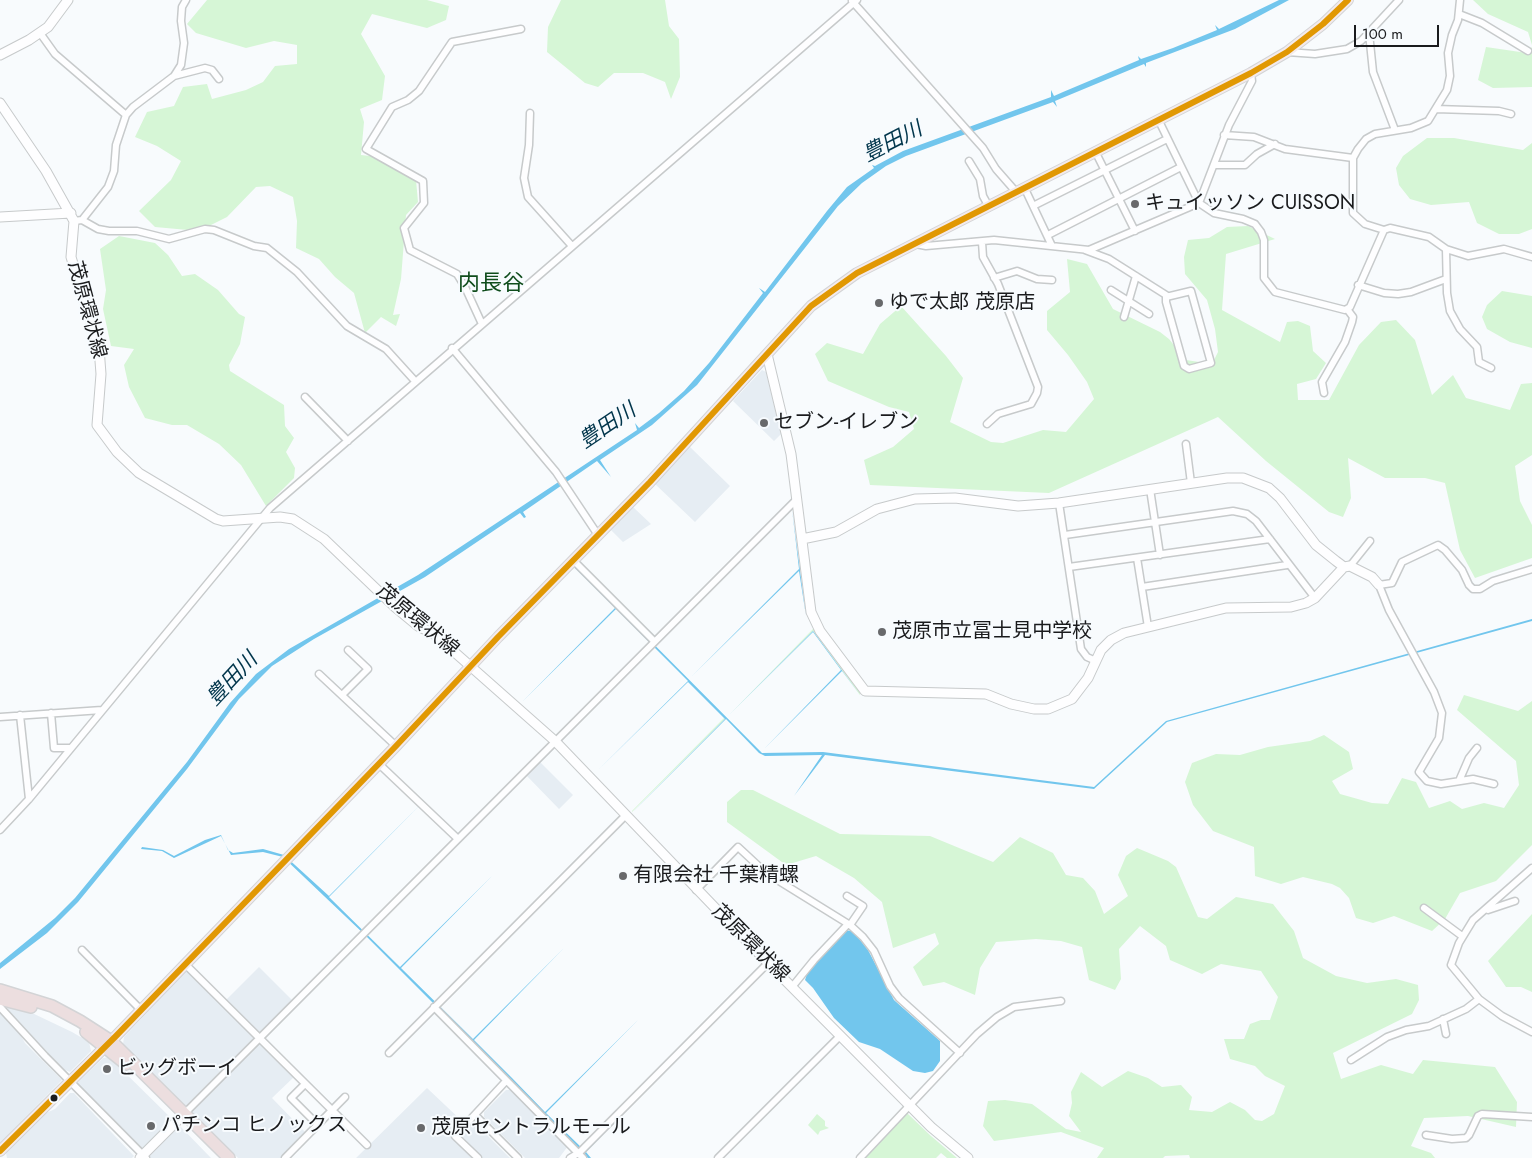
<!DOCTYPE html>
<html>
<head>
<meta charset="utf-8">
<style>
	body { margin:0 }
	#map { position:relative; width:1532px; height:1158px; overflow:hidden; background:#f8fbfd; font-family:Jost,sans-serif }
	canvas { display:block }
	.scale { position:absolute; left:1354px; top:25px; width:85px; height:22px; box-sizing:border-box; border:2px solid #1a1b1d; border-top:0; padding-left:6px; font-size:15px; line-height:18px; white-space:nowrap; color:#1a1b1d; -webkit-text-stroke:4px #f7fbfe; paint-order:stroke }
</style>
</head>
<body>
<div id="map">
<canvas width="1532" height="1158"></canvas>
<div class="scale">100 m</div>
</div>
<script>
const ctx = document.querySelector('canvas').getContext('2d');
ctx.lineJoin = 'round';
function fill(path, color) { ctx.fillStyle = color; ctx.fill(path, 'evenodd'); }
const shape = rows => new Path2D(rows.map(r => 'M' + r).join(''));
function trace(path, color, width, dash) { ctx.strokeStyle = color; ctx.lineWidth = width; ctx.lineCap = dash ? 'butt' : 'round'; ctx.setLineDash(dash || []); ctx.stroke(path); }
function label(font, color, halo, rows, align = 'center') {
  ctx.font = font + ' Jost,"Noto Sans JP",sans-serif'; ctx.lineWidth = 4; ctx.setLineDash([]); ctx.textBaseline = 'middle'; ctx.strokeStyle = halo; ctx.fillStyle = color; for (const [text, x, y, turn = 0] of rows) {
    ctx.save(); ctx.translate(x, y); ctx.rotate((+turn || 0) * Math.PI / 180); ctx.textAlign = isNaN(turn) ? turn : align; if (halo) ctx.strokeText(text, 0, 0); ctx.fillText(text, 0, 0); ctx.restore();
  }
}
const built = shape([
	[762,370,766,372,781,434,774,441,733,401],
	[689,446,730,486,695,522,655,484],
	[633,507,651,524,623,542,611,530],
	[539,761,573,795,559,809,526,775],
	[259,967,292,1000,258,1035,225,1001],
	[187,970,255,1037,186,1106,123,1044,124,1037],
	[9,1006,30,1012,72,1032,89,1042,91,1051,70,1072,65,1070,6,1011],
	[0,1013,19,1032,25,1043,62,1080,0,1143],
	[261,1041,295,1076,272,1098,306,1133,282,1158,238,1158,192,1112],
	[109,1057,173,1120,142,1150,76,1084,103,1058],
	[427,1088,463,1122,450,1135,473,1158,356,1158],
	[506,1090,510,1090,568,1146,559,1158,525,1158,484,1117,484,1112],
	[70,1093,74,1093,134,1156,132,1158,7,1158,6,1153,46,1113,55,1109],
	[178,1124,211,1158,150,1158,148,1156],
	[471,1125,477,1125,510,1158,481,1158,463,1140,463,1134]
]);
const green = shape([
	[207,0,427,0,449,6,446,20,427,28,372,14,361,34,385,76,382,100,360,109,364,122,361,155,370,156,416,180,418,202,406,215,401,279,393,315,400,314,396,326,381,317,365,333,354,293,335,277,319,259,296,248,297,221,293,197,270,186,256,187,227,217,199,231,155,227,139,211,171,180,181,161,157,146,135,137,147,112,174,106,183,87,207,84,212,99,246,90,263,82,275,66,297,64,297,45,274,41,246,48,196,33,187,24],
	[561,0,665,0,669,26,679,39,680,77,671,99,665,82,643,73,614,73,598,87,585,83,547,52,548,27],
	[1473,0,1532,0,1532,45,1528,32,1488,14],
	[1486,47,1527,53,1532,47,1532,87,1493,88,1478,80],
	[1427,138,1454,138,1523,150,1532,143,1532,229,1519,234,1499,234,1477,223,1469,202,1431,205,1410,199,1399,185,1396,168,1403,156],
	[1248,226,1275,239,1226,254,1222,310,1280,342,1287,322,1298,321,1310,326,1313,351,1326,363,1316,379,1297,384,1298,400,1329,400,1359,345,1381,322,1396,320,1415,340,1432,395,1453,375,1466,398,1510,410,1521,384,1532,383,1532,455,1515,466,1520,501,1532,525,1532,558,1475,578,1460,550,1445,483,1425,478,1385,478,1348,458,1351,498,1343,517,1329,512,1266,461,1218,417,1049,493,870,485,864,460,893,447,914,429,909,412,889,407,828,381,815,354,827,343,863,354,880,324,901,306,946,356,963,378,950,422,991,442,1003,443,1043,430,1066,432,1094,399,1087,382,1068,355,1047,330,1047,311,1070,292,1067,259,1087,264,1113,309,1160,332,1169,339,1186,360,1212,364,1218,352,1215,329,1207,300,1185,274,1184,257,1188,240,1209,238,1227,227],
	[119,236,155,243,168,255,182,276,195,274,218,290,239,314,245,317,240,344,229,365,230,371,284,405,285,426,294,438,286,452,295,468,294,478,266,506,241,465,219,444,187,425,172,425,145,418,129,387,124,365,134,349,111,346,103,309,106,290,100,249],
	[1502,291,1532,296,1532,348,1510,342,1487,329,1482,317,1487,305],
	[813,629,816,629,860,690,860,695,813,631,730,714],
	[1464,695,1518,711,1532,701,1532,845,1496,881,1460,893,1445,919,1432,931,1394,916,1373,923,1356,918,1349,898,1340,888,1332,884,1303,877,1281,884,1255,876,1254,847,1213,831,1193,805,1185,782,1192,763,1216,754,1240,755,1268,747,1310,741,1324,735,1349,752,1353,769,1332,781,1340,794,1372,803,1388,804,1402,778,1416,782,1429,808,1450,801,1462,809,1484,803,1504,808,1519,785,1516,761,1457,710],
	[724,718,725,719,632,812,632,811],
	[741,790,753,790,840,834,930,836,993,862,1020,837,1053,853,1066,875,1083,878,1095,891,1104,914,1128,896,1118,875,1126,856,1137,848,1168,861,1176,867,1198,917,1207,919,1236,897,1273,904,1294,931,1303,958,1336,976,1367,983,1396,979,1418,985,1419,1000,1412,1014,1333,1053,1341,1079,1381,1065,1413,1074,1423,1060,1495,1067,1517,1102,1516,1127,1468,1116,1424,1118,1411,1146,1431,1153,1435,1158,1190,1158,1189,1155,1165,1156,1163,1158,1097,1158,1104,1148,1061,1132,994,1141,983,1126,988,1101,1005,1100,1032,1104,1066,1129,1081,1132,1069,1116,1072,1103,1071,1092,1081,1072,1102,1087,1128,1071,1148,1078,1162,1087,1181,1085,1192,1097,1189,1110,1212,1112,1230,1102,1245,1110,1255,1120,1262,1121,1274,1114,1285,1086,1265,1076,1255,1066,1230,1059,1224,1039,1244,1039,1250,1024,1261,1020,1270,1020,1278,997,1261,971,1221,964,1202,974,1170,960,1166,946,1140,926,1119,949,1121,979,1115,990,1089,980,1082,947,1061,941,1036,939,996,942,980,968,975,995,944,982,923,986,913,967,939,944,935,933,893,948,882,902,854,878,816,856,786,865,727,822,727,802],
	[1532,914,1532,992,1521,987,1506,987,1488,961],
	[906,1112,931,1136,957,1158,947,1158,941,1153,936,1158,864,1158],
	[817,1114,825,1121,825,1126,829,1128,820,1131,818,1135,808,1125]
]);
const water = shape([
	[1279,0,1289,0,1235,29,1146,63,1146,67,1144,64,1055,101,1057,107,1053,102,906,156,886,166,862,183,838,206,697,385,652,425,600,460,611,477,597,461,523,512,526,517,524,518,520,513,425,577,314,639,272,666,239,699,187,769,78,902,47,933,0,969,0,963,55,918,75,898,187,762,230,703,256,674,289,649,418,575,637,430,635,423,639,428,659,413,684,391,709,363,763,293,759,288,765,292,827,211,847,187,874,168,872,165,875,166,903,151,1051,97,1051,90,1054,96,1063,92,1139,60,1138,56,1141,59,1173,48,1217,30,1215,25,1219,29],
	[792,509,806,616,810,626,806,616,799,571,692,676,799,569],
	[576,566,762,753,823,752,1094,787,1166,721,1532,619,1532,621,1167,722,1094,789,825,755,794,796,822,755,765,756,759,753,730,783,759,753,726,719,633,812,725,719,688,682,597,771,688,681,616,609,523,701,615,608,575,568],
	[813,631,860,695,842,671,764,749,841,670,813,632,730,714],
	[420,805,329,897,400,967,492,876,401,968,473,1039,564,948,474,1040,512,1078,602,988,512,1078,545,1112,638,1020,546,1113,585,1151,675,1060,586,1152,591,1158,588,1158,365,935,283,857,263,852,231,855,221,836,174,858,162,851,141,849,142,847,163,850,174,856,205,840,221,835,228,850,233,853,263,849,284,855,329,896],
	[845,930,851,931,857,936,868,950,894,1000,940,1041,940,1061,933,1071,925,1073,913,1071,880,1049,859,1042,834,1018,813,988,805,980,809,968]
]);
const street = shape([
	[1460,0,1458,20,1452,35,1448,53,1450,76,1447,90,1428,121,1411,128,1375,134,1366,139,1358,149,1353,158,1353,213,1365,224,1384,230,1390,228,1429,237,1446,249,1468,256,1504,249,1532,257],
	[852,1,983,148,996,169,1017,193],
	[1459,14,1482,23,1528,51],
	[40,33,55,54,126,115],
	[1369,33,1373,72,1395,130],
	[1287,52,1315,54,1347,49,1361,41,1399,0],
	[174,76,205,68,212,70,219,79],
	[1436,109,1499,111,1511,114],
	[530,113,529,145,524,178,528,197,572,246],
	[1159,121,1199,203,1214,213,1243,219,1255,224,1261,232,1264,240,1264,278,1275,292,1345,310,1350,307,1384,230],
	[1224,135,1254,137,1285,149,1353,158],
	[1096,153,1135,231],
	[969,161,980,179,983,196,989,207],
	[1215,165,1245,165,1257,154,1275,144],
	[1025,189,1052,246],
	[1033,206,1167,139],
	[82,220,108,187,114,171,116,145,126,115,133,107,174,76,181,65,184,43,181,21,182,7,186,0],
	[74,221,82,220,98,229,109,231,137,231,169,239,205,229,214,230,254,246,267,248,297,272,347,326,386,349,415,381],
	[1048,235,1181,167],
	[982,242,983,257,998,284,1038,387,1037,393,1031,404,998,414,987,424],
	[916,244,926,246,994,240,1089,250,1199,203,1229,125,1252,81,1251,73],
	[1446,249,1447,293,1450,311,1460,329,1477,347,1479,362,1491,368],
	[1085,250,1109,259,1166,295,1166,302,1184,366,1189,369,1211,363,1191,291,1166,297],
	[994,278,1017,271,1037,279,1052,280],
	[1358,285,1384,293,1398,294,1411,292,1446,279],
	[1111,290,1149,314],
	[1124,317,1136,276],
	[482,324,465,287,457,274,410,250,404,228,424,203,423,181,366,149,392,107,408,100,419,91,452,42,521,29],
	[452,348,556,472,598,535],
	[1324,393,1322,382,1345,342,1352,322,1353,317,1347,309],
	[305,397,348,441],
	[1186,444,1191,483],
	[1150,489,1160,555],
	[1059,503,1081,649,1087,657,1096,661],
	[1065,535,1233,511,1247,514,1256,521,1315,598],
	[1137,558,1148,627],
	[574,561,654,641],
	[1350,566,1370,541],
	[1069,567,1270,539],
	[1142,587,1287,565],
	[319,674,396,746],
	[342,695,368,669,348,650],
	[51,713,54,748,71,748],
	[20,715,29,799],
	[0,717,102,710],
	[379,764,458,839],
	[1459,781,1469,758,1477,748],
	[1494,784,1473,779,1441,784,1427,781,1419,772,1439,738,1442,713,1434,692,1389,610,1379,585,1392,583,1402,562,1438,545,1445,550,1462,570,1469,585,1473,589,1480,589,1493,581,1532,569],
	[0,830,29,799,270,508,857,0],
	[1532,868,1473,920,1459,943,1451,965,1479,999,1502,1016,1532,1032],
	[696,890,738,847,766,873,850,925,863,937,874,951,890,986,899,998,960,1053],
	[847,896,863,906,850,925],
	[1424,908,1462,936],
	[1488,910,1515,901],
	[82,950,141,1010],
	[185,964,367,1145],
	[792,987,814,960,848,924],
	[0,1007,45,1056,146,1158],
	[434,1007,583,1158],
	[1443,1019,1446,1034],
	[389,1053,626,815],
	[1351,1060,1387,1037,1406,1030,1429,1026,1466,1009,1479,999],
	[305,1084,291,1098,318,1125],
	[185,1113,797,499],
	[475,1115,518,1158],
	[1426,1135,1452,1139,1466,1138,1469,1135,1478,1116,1482,1114,1532,1117],
	[285,1158,345,1097],
	[478,1158,455,1136,506,1081],
	[570,1158,580,1152,768,963],
	[718,1158,840,1036],
	[860,1158,977,1034,997,1017,1014,1007,1061,1001]
]);
const secondary = shape([
	[0,55,29,40,48,27,68,0],
	[0,103,46,171,74,221,71,257,99,348,101,374,97,425,117,452,139,473,216,519,223,521,280,517,293,519,324,539,395,607,418,626,434,634,555,741,768,963,931,1127,968,1158],
	[0,217,71,213],
	[767,354,791,454,811,612,820,631,865,691,986,694,1011,704,1034,709,1048,709,1072,699,1088,678,1101,650,1111,640,1124,633,1226,608,1291,607,1306,603,1315,598,1344,567],
	[802,539,836,532,877,509,915,499,955,498,1018,506,1059,503,1227,478,1243,478,1269,488,1280,498,1316,545,1336,561,1344,567,1350,566,1372,577,1379,585],
	[140,1158,185,1113]
]);
const primary = shape([
	[0,1151,116,1036,396,746,498,637,650,482,811,306,857,273,1251,73,1287,52,1323,24,1348,0]
]);
const highway = shape([
	[0,990,52,1006,80,1021,111,1041,229,1158],
	[0,999,31,1007],
	[86,1032,126,1064]
]);
const bus1 = shape([
	[0,1151,116,1036,396,746,498,637,650,482,811,306,857,273,1251,73,1287,52,1323,24,1348,0]
]);
const markers = [
	[1135,204,5,"#68696b"],
	[879,303,5,"#68696b"],
	[764,423,5,"#68696b"],
	[882,632,5,"#68696b"],
	[623,876,5,"#68696b"],
	[107,1069,5,"#68696b"],
	[54,1098,4.5,"#1a1b1d"],
	[151,1126,5,"#68696b"],
	[421,1128,5,"#68696b"]
];
const poiNames = [
	["キュイッソン CUISSON",1145,204],
	["ゆで太郎 茂原店",889,303],
	["セブン-イレブン",774,423],
	["茂原市立冨士見中学校",892,632],
	["有限会社 千葉精螺",633,876],
	["ビッグボーイ",117,1069],
	["パチンコ ヒノックス",161,1126],
	["茂原セントラルモール",431,1128]
];
const streetNames = [
	["茂原環状線",86,310,75],
	["茂原環状線",417,621,40],
	["茂原環状線",750,944,45]
];
const waterNames = [
	["豊田川",893,143,-27],
	["豊田川",608,427,-34],
	["豊田川",233,680,-47]
];
const quarterNames = [
	["内長谷",491,285]
];
fill(built, '#e6edf3');
fill(green, '#d6f6d6');
fill(water, '#72c6ed');
trace(street, '#c7cacb', 9);
trace(secondary, '#c7cacb', 11);
trace(primary, '#d3d4d6', 12);
trace(highway, '#d3d4d6', 14);
trace(street, '#fefeff', 6);
trace(secondary, '#fefeff', 9);
trace(primary, '#f4ebec', 10);
trace(highway, '#ecdedf', 11);
trace(bus1, '#e19803', 6);
for (const [x, y, r, color] of markers) { const dot = new Path2D(); dot.arc(x, y, r, 0, 2 * Math.PI); ctx.fillStyle = color; ctx.fill(dot); trace(dot, '#f7fbfe', 2); }
label('20px', '#1a1b1d', '#f7fbfe', poiNames, 'left');
label('20px', '#1a1b1d', '#f7fbfe', streetNames);
label('italic 21px', '#00354b', '#f7fbfe', waterNames);
label('22px', '#104d1c', '#f7fbfe', quarterNames);
</script>
</body>
</html>
